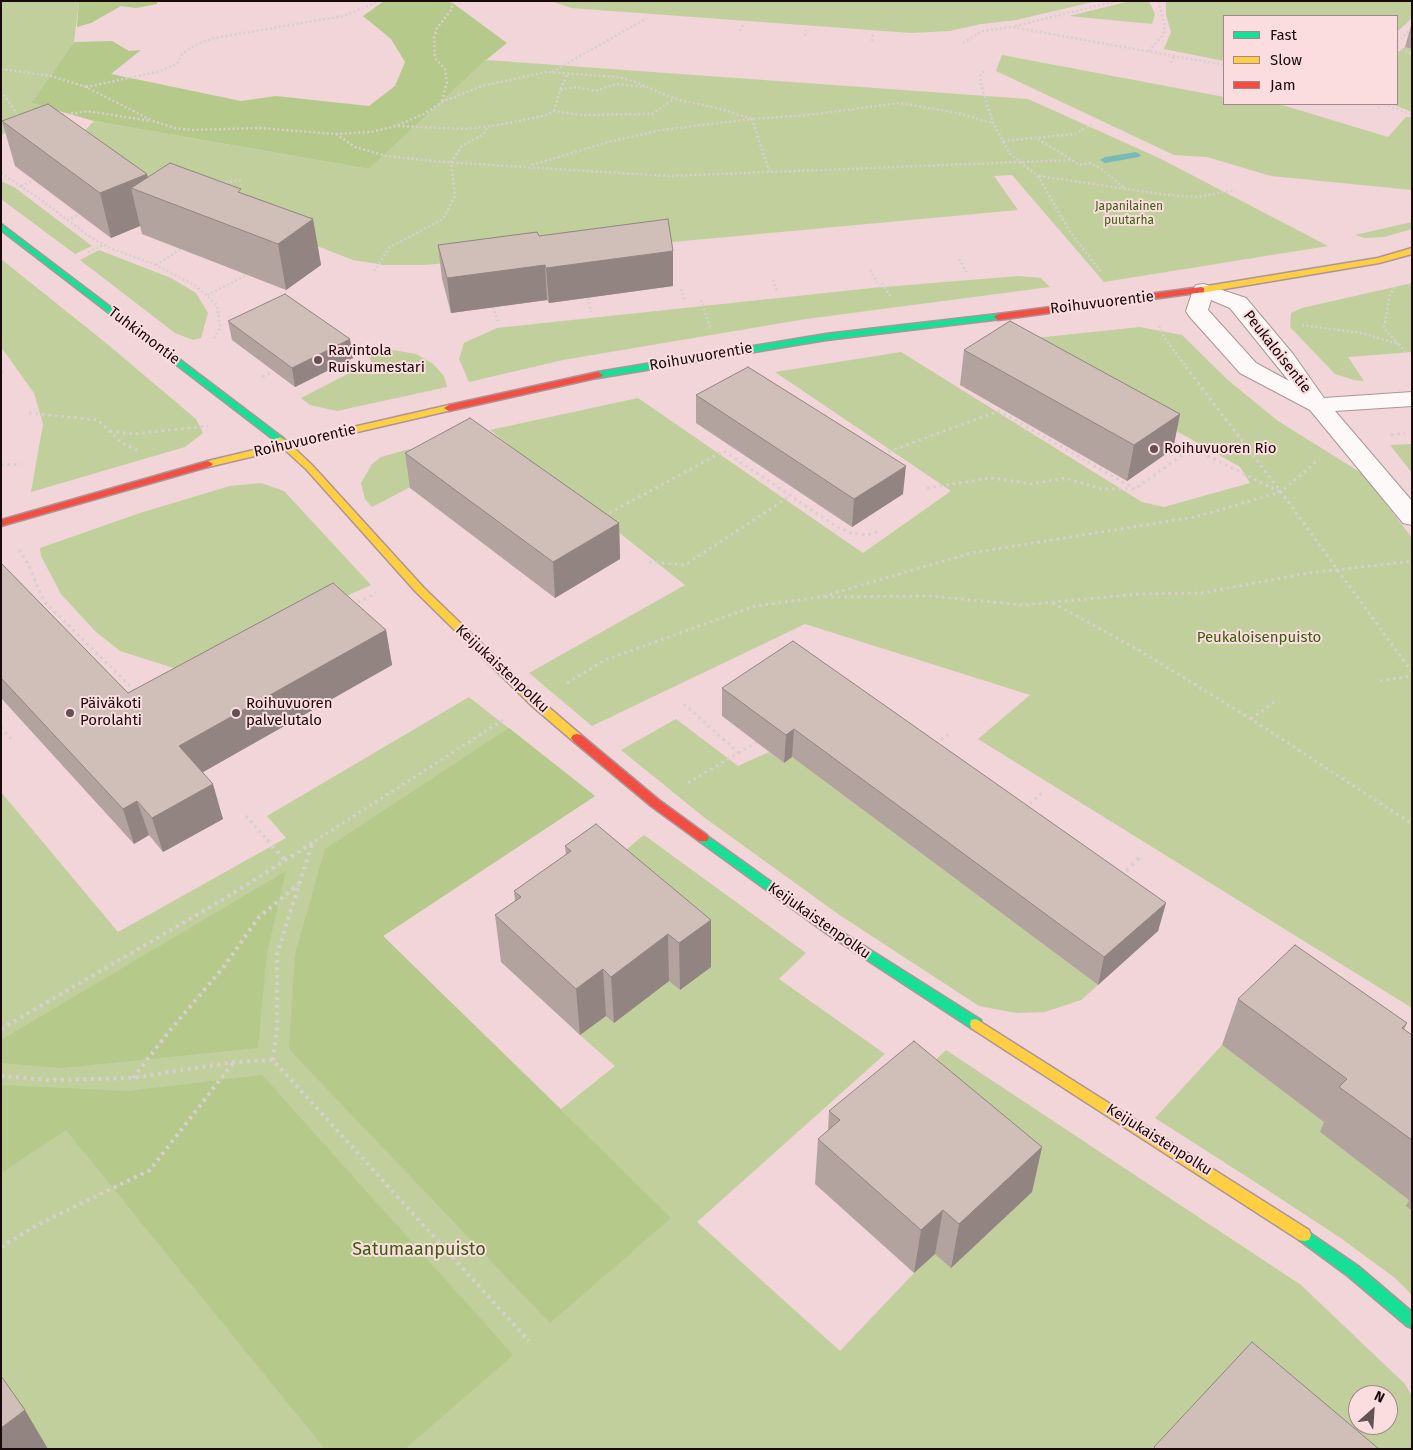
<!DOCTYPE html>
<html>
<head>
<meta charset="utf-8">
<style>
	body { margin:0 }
	#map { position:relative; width:1413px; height:1450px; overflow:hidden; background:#f1d5d8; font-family:"Fira Sans",sans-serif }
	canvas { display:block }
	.frame { position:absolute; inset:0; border:2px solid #19090b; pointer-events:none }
	.legend { position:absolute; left:1223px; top:15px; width:175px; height:90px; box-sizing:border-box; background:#fcdddf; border:1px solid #a1888a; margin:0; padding:6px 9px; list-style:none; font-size:15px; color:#19090b }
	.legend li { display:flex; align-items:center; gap:10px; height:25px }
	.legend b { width:25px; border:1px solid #a1888a }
	.north { position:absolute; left:1348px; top:1385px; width:50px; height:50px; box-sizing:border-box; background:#fcdddf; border:1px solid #a1888a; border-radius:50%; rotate:26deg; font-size:14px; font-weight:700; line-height:20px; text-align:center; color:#19090b }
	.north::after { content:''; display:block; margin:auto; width:18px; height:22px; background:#655053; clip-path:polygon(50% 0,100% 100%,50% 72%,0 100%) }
</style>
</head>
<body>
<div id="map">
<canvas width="1413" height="1450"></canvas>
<div class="frame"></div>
<ul class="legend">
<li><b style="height:6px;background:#16e098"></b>Fast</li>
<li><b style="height:6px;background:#ffcf43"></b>Slow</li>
<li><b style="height:6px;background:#f24e42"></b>Jam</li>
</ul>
<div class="north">N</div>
</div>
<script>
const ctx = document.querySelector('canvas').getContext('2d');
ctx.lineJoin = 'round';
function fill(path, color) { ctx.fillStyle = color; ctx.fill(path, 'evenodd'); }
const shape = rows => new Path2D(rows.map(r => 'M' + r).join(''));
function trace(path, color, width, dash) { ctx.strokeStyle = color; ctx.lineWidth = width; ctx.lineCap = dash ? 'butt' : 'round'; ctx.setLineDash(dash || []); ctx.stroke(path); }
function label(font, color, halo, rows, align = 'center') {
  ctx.font = font + ' "Fira Sans",sans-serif'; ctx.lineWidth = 4; ctx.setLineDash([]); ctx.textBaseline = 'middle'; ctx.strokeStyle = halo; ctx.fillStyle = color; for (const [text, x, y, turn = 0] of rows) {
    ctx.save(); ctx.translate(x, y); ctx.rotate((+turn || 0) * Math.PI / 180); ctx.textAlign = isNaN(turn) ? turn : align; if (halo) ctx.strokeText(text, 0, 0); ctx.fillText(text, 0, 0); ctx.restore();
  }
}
const green = shape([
	[1,1,79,1,74,42,31,103,55,110,1,135],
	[551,1,1097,1,1016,20,981,24,950,31,911,33,571,8],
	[1130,1,1149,1,1155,14,1152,24,1069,16],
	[1166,1,1412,1,1412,18,1397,32,1397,16,1224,16,1224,61,1164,49,1171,32,1166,15],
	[1405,47,1412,49,1412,112,1392,104,1397,104,1397,53],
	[1002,55,1224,97,1224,104,1279,104,1388,137,1406,117,1411,117,1412,190,1271,176,1207,157,1174,155,996,71],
	[486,60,1028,99,1159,158,1328,246,1104,282,1012,175,994,176,1018,210,425,265,384,265,353,260,153,182,78,138,94,121,369,169],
	[1,181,14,187,92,246,75,254,1,199],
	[1412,222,1412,229,1384,237,1365,238,1355,235],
	[99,250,171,278,196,293,208,313,201,338,193,340,175,333,80,260],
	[1,259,106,343,196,419,203,433,185,447,31,492,43,424,34,393,1,347],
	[1018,276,1041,278,1050,287,806,319,563,360,469,382,459,359,464,343,497,328,872,288],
	[1412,283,1412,352,1348,357,1364,381,1354,380,1335,374,1290,327,1291,313,1302,308],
	[1140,327,1182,335,1229,381,1278,421,1363,474,1412,538,1412,1008,978,739,1030,695,805,624,592,726,529,673,685,585,490,430,638,398,863,553,951,491,775,372,901,352,1142,502,1164,507,1250,483,1240,467,1016,340],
	[393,350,416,354,433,364,444,376,447,387,337,411,310,405,301,398,371,362,369,354],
	[1412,444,1412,473,1390,445],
	[409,449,443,470,372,507,365,499,361,483,372,464,381,457],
	[261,483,284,491,371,585,180,670,120,651,95,631,61,594,41,556,40,548,140,513,230,486],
	[469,697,595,796,383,936,561,1109,615,1066,580,1035,606,1016,599,872,644,835,806,953,779,979,885,1054,697,1222,840,1351,914,1273,935,1254,907,1087,946,1050,1301,1285,1405,1384,1412,1396,1412,1449,47,1449,1,1383,1,792,118,932,286,838,267,816],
	[1358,1395,1388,1395,1388,1425,1358,1425],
	[676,719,738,766,769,752,784,763,792,757,1098,985,1081,1000,1045,1012,1016,1013,979,1006,841,916,705,818,621,750],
	[1222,1045,1328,1124,1320,1132,1411,1201,1406,1206,1412,1211,1412,1295,1395,1278,1342,1239,1266,1189,1155,1118]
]);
const forest = shape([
	[79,1,157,1,157,4,136,8,121,6,91,23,77,27],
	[384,1,450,1,507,43,486,60,369,169,94,121,31,103,74,42,112,41,129,51,141,50,111,74,241,101,276,96,369,106,395,86,405,62,391,39,363,16],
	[509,728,595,796,383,936,671,1218,550,1323,289,1049,295,955,325,849],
	[286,871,267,953,258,1048,61,1068,1,1063,1,1040],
	[262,1075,513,1355,405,1449,325,1449,66,1130,1,1173,1,1085,128,1091]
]);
const stream = shape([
	[1136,152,1141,155,1139,157,1105,163,1100,160,1105,157,1136,152]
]);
const pathFar2 = shape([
	[1015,26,1117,1],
	[740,31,743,25],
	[805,36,806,30],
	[872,41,873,34],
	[1397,42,1412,28],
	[963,43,982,31,1012,27,1224,65],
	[1397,47,1412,54],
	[1149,51,1163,35,1165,26,1158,1],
	[1171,63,1174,56],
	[1,69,51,76,86,87,153,121,175,128,191,130,260,128,335,134,371,132,396,126,424,114,442,102,482,86,546,72,618,77,633,81,675,99,721,109,752,119,809,115,898,103,953,112,993,123],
	[984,71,980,76,981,85,993,123,1010,154,1038,176,1070,232,1101,272],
	[552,72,647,18],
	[86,87,157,72,177,64,182,54,197,44,214,38,344,16,379,1],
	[560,89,568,74],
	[1,91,19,117],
	[442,101,447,82,445,69,435,58,434,38,437,28,452,9,451,1],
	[1384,104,1412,115],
	[1378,108,1381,104],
	[554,111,560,90,577,87,595,91,616,84,645,87],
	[62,115,88,111,150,121],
	[398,126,465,129,499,125,547,115,554,111,581,115,652,114,674,99],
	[336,134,355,147,387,156,443,162,669,176,1071,160],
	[1038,139,1080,165,1089,163,1100,168,1126,189],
	[1003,141,1075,134,1094,123],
	[532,165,608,142,661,130,752,119,769,171],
	[1,173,37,197,90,237,110,248,156,265,196,286,217,305,220,327,213,340],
	[1039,176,1167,195,1198,197,1235,190],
	[221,183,242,180],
	[21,186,34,180],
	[67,220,79,215],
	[88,252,103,245],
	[959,259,967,273],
	[156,265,184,247],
	[870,270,877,283],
	[374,271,390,247,443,219,455,196,451,162,462,146,484,134,487,127],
	[773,280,777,291],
	[882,283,891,297],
	[1395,287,1390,294,1384,328,1398,344],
	[681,289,685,302],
	[207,295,247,275],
	[588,298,591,312],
	[701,300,710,327],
	[493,307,498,321],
	[1302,325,1361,333,1399,344,1405,352],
	[1159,326,1164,337,1187,368]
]);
const pathFar1 = shape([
	[1186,367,1281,492,1412,672],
	[1,372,7,371],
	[262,377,274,371],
	[29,413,98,420,122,443,139,451],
	[110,431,133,434,208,426],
	[1391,435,1405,433],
	[882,454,999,411,1135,489],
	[1,465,21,464],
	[927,488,992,478,1031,484,1065,478,1102,489,1135,489,1192,448,1280,492],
	[604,516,724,451,837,527,851,533,867,535,877,532],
	[19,550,27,562,44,601,136,692],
	[649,562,685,565,790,496],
	[825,597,931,596,1022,605,1140,594,1202,593,1302,574,1412,561],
	[1053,603,1142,652,1251,719,1412,824],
	[352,605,376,593],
	[1380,681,1412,676],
	[567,683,605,660,755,606,821,597,971,553,1195,517,1281,492,1319,459],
	[684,704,739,753],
	[1251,719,1274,702],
	[1,727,13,741],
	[936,744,950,733],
	[688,783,757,742],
	[1025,808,1044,791],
	[246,816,268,841],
	[315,841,503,720]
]);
const path = shape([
	[267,840,285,860],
	[1121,876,1142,855],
	[1,1029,224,899,317,840],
	[273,1060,277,1026,277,954,312,844],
	[1,1076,49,1080,133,1078,233,1062,273,1060,529,1341],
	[133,1078,171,1029,222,969,259,917,299,884],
	[1,1247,37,1225,150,1170,233,1063]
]);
const street = shape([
	[1204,284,1246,298,1293,354,1324,398,1412,392,1412,406,1335,411,1412,501,1412,525,1403,523,1310,410,1240,373,1189,316,1186,311,1193,290,1196,285,1204,284],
	[1211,300,1230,308,1289,381,1256,363,1208,310,1211,300]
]);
const fast = shape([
	[1,224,283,438,285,440,283,442,277,442,1,230,1,224],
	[998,314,1001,315,1001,319,826,340,598,378,593,375,598,372,826,334,998,314],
	[703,833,834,927,981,1020,982,1024,981,1028,976,1029,971,1028,826,933,699,841,697,838,699,835,703,833],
	[1304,1229,1358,1266,1412,1312,1412,1328,1407,1326,1348,1276,1299,1240,1297,1235,1299,1230,1304,1229]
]);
const slow = shape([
	[1412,248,1412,254,1379,263,1201,293,1197,290,1201,287,1378,258,1412,248],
	[449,405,454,408,452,410,293,447,312,465,424,588,539,699,581,735,583,738,581,741,573,741,531,705,416,592,306,469,284,449,208,467,203,464,208,461,279,444,275,440,280,437,288,442,449,405],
	[976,1019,1309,1230,1311,1235,1309,1240,1304,1241,1299,1240,971,1028,970,1024,971,1020,976,1019]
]);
const jam = shape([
	[1201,287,1204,288,1204,292,998,320,994,317,998,314,1201,287],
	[598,372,603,375,601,377,449,411,444,408,449,405,598,372],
	[208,461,213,464,211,466,1,526,1,520,208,461],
	[577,734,581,735,659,800,707,835,709,838,707,841,699,841,651,806,573,741,571,738,573,735,577,734]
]);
const wall = shape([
	[1412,22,1412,49,1405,47],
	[2,121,148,177,242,193,313,219,321,265,286,290,142,234,140,226,111,238,15,166],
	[539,236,673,286,549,303,547,300,451,313,442,279,438,245],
	[228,321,353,358,295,387,232,340],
	[964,350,1180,414,1173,449,1127,481,960,385],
	[696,395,903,494,852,527,696,423],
	[405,453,619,523,620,559,555,598,410,488],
	[1,563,128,693,386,630,392,665,203,772,223,819,163,852,149,835,134,844,1,698],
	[722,688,1166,903,1158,931,1098,985,792,757,784,763,722,716],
	[565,846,711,920,711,967,680,990,669,981,614,1023,606,1016,580,1035,501,962,495,915,515,901,514,891,566,855],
	[1238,999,1407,1023,1404,1030,1412,1035,1412,1211,1406,1206,1409,1200,1320,1132,1324,1122,1222,1045],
	[829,1111,1042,1147,1032,1192,951,1268,935,1254,914,1273,815,1184,818,1139,828,1131]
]);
const shadedWall = shape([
	[147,174,152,196,131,188,140,226,111,238,100,193],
	[313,219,321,265,286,290,278,244],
	[673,251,673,286,549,303,546,268],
	[545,265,547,300,451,313,447,278],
	[350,339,353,358,295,387,292,368],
	[1180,414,1173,449,1127,481,1134,445],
	[906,466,903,494,852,527,854,499],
	[619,523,620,559,555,598,553,562],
	[386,630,392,665,189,780,179,746],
	[794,729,792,757,784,763,786,735],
	[213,784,223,819,163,852,152,818],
	[137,801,149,835,134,844,123,809],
	[1166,903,1158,931,1098,985,1104,957],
	[711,920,711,967,680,990,679,943],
	[668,934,669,981,614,1023,611,977],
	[603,969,606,1016,580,1035,576,989],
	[1042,1147,1032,1192,951,1268,959,1224],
	[943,1210,935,1254,914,1273,921,1230],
	[25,1410,48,1449,1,1449,1,1428]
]);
const building = shape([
	[48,104,147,174,100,193,2,121,48,104],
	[170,163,241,189,238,192,313,219,278,244,131,188,170,163],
	[668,219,673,251,546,268,545,265,447,278,438,245,537,232,539,236,668,219],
	[285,294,350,339,292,368,228,321,285,294],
	[1010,321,1180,414,1134,445,964,350,1010,321],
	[748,367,906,466,854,499,696,395,748,367],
	[470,418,619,523,553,562,405,453,470,418],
	[1,563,128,693,333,583,386,630,179,746,213,784,152,818,137,801,123,809,1,678,1,563],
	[793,641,1166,903,1104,957,794,729,786,735,722,688,793,641],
	[596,824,711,920,679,943,668,934,611,977,603,969,576,989,495,915,521,897,514,891,571,851,565,846,596,824],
	[1295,945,1407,1023,1402,1028,1412,1035,1412,1140,1339,1087,1347,1079,1238,999,1295,945],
	[914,1041,1042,1147,959,1224,943,1210,921,1230,818,1139,840,1120,829,1111,914,1041],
	[1252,1342,1379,1449,1156,1449,1154,1447,1252,1342],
	[1,1376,25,1410,1,1428,1,1376]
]);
const markers = [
	[318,360,5,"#655053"],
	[1154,449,5,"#655053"],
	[70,713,5,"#655053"],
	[236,713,5,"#655053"]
];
const farParknames = [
	["Japanilainen",1129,207],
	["puutarha",1129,221]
];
const streetNames = [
	["Roihuvuorentie",1102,303,-7],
	["Tuhkimontie",144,336,37],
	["Peukaloisentie",1277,352,52],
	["Roihuvuorentie",701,357,-10],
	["Roihuvuorentie",305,441,-13],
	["Keijukaistenpolku",502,669,43],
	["Keijukaistenpolku",819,921,35],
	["Keijukaistenpolku",1159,1140,32]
];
const poiNames = [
	["Ravintola",328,351],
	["Ruiskumestari",328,368],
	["Roihuvuoren Rio",1164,449],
	["Päiväkoti",80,704],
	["Porolahti",80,721],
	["Roihuvuoren",246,704],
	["palvelutalo",246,721]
];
const parkNames = [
	["Peukaloisenpuisto",1259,638]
];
const nearParknames = [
	["Satumaanpuisto",419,1250]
];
fill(green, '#c0cf9c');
fill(forest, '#b5c98b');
fill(stream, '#79bab8');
trace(street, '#ab9598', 2);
trace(fast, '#ab9598', 3);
trace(slow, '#ab9598', 3);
trace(jam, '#ab9598', 3);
trace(pathFar2, '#d7cfd0', 2.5, [2, 2.5]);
trace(pathFar1, '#d7cfd0', 3, [2.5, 4]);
trace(path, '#d7cfd0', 4, [3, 4.5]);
fill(street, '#fdf9f9');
fill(fast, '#16e098');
fill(slow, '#ffcf43');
fill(jam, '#f24e42');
fill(wall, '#b3a39e');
fill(shadedWall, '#928581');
fill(building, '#d0beb8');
trace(building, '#928581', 1);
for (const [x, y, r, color] of markers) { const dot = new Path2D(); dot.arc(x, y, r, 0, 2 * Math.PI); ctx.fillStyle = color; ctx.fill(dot); trace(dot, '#fcdddf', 2); }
label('12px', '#395e0d', '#fcdddf', farParknames);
label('15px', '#19090b', '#fcdddf', streetNames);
label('15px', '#19090b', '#fcdddf', poiNames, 'left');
label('15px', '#395e0d', '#fcdddf', parkNames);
label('18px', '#395e0d', '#fcdddf', nearParknames);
</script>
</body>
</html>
